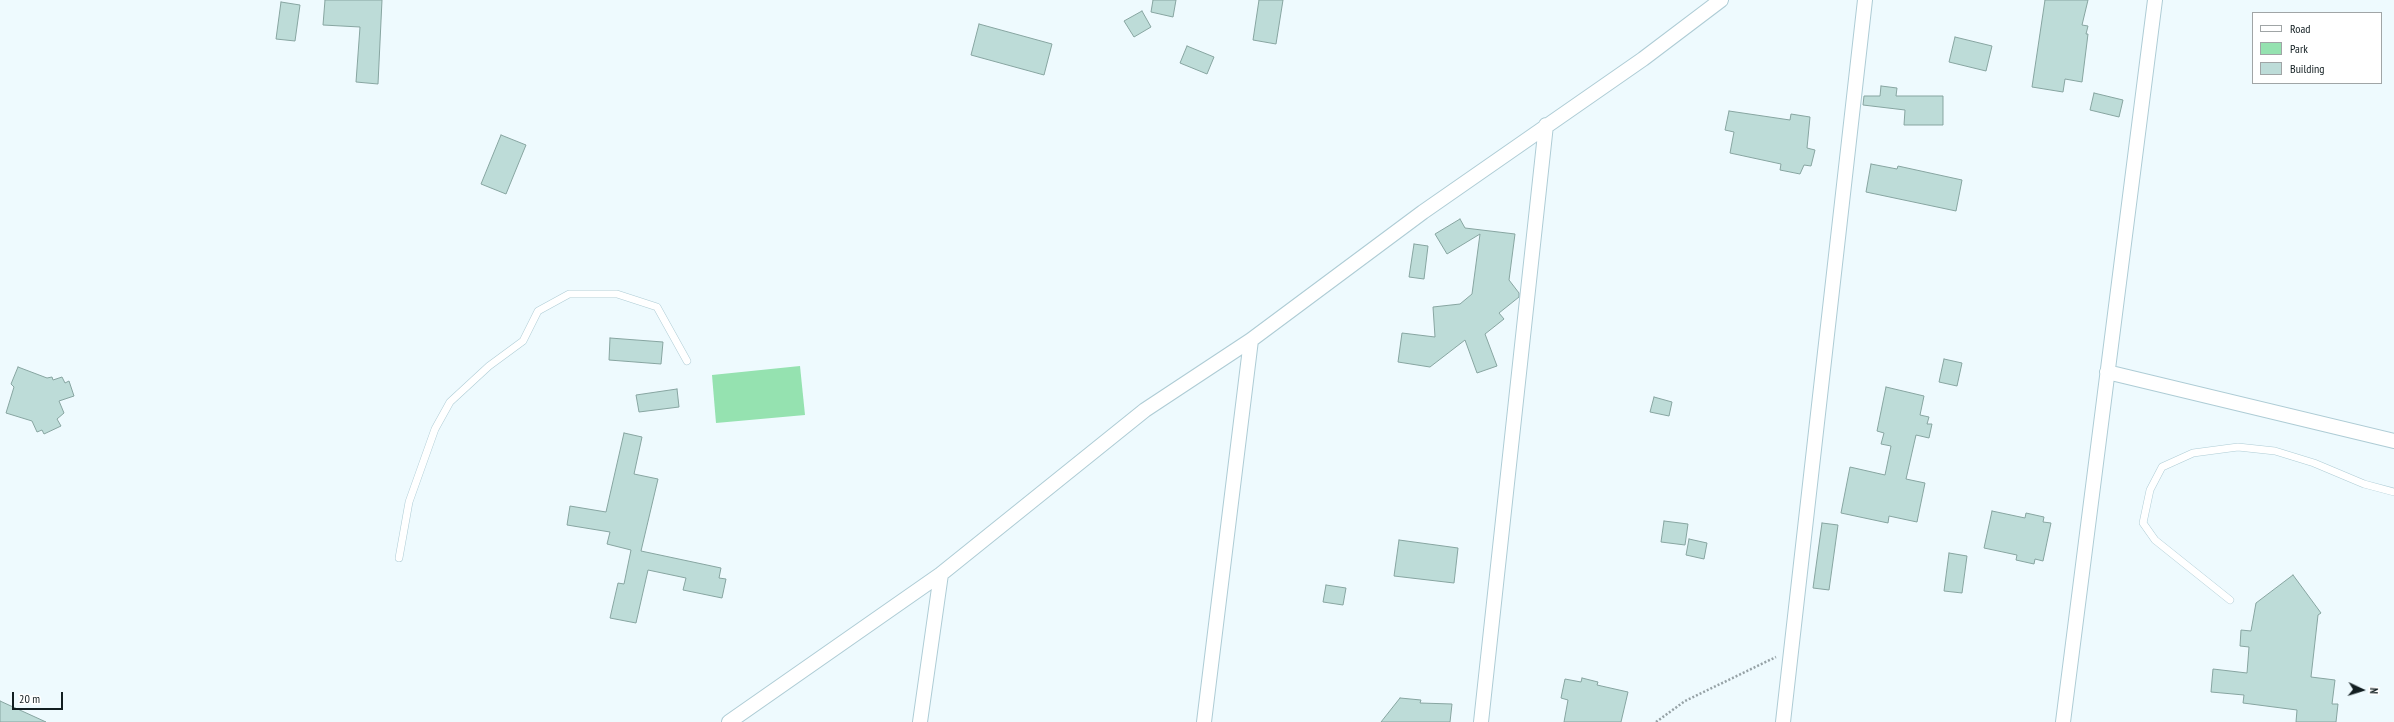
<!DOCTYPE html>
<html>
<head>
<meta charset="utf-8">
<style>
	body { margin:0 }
	#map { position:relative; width:2394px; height:722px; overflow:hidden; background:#eefafe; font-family:"PT Sans Narrow",sans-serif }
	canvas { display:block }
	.legend { position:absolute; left:2252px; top:12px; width:130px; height:72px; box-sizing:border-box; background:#fff; border:1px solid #a0a5a6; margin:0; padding:5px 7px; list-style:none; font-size:12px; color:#121e21 }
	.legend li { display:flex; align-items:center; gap:8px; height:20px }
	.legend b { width:20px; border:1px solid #a0a5a6 }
	.north { position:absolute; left:2342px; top:670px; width:40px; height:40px; -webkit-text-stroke:3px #fff; paint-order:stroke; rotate:94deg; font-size:11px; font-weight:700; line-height:16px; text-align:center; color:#121e21 }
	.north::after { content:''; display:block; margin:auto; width:14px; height:18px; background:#121e21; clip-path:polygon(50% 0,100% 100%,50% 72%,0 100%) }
	.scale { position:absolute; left:12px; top:692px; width:51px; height:18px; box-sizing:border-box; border:2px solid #121e21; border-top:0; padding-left:5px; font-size:12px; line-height:14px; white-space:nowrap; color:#121e21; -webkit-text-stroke:3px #fff; paint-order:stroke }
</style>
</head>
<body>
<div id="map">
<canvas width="2394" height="722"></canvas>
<ul class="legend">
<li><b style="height:5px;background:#fff"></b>Road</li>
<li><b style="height:11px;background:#95e2b0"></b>Park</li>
<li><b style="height:11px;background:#bddcd8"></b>Building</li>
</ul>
<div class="north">N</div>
<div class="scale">20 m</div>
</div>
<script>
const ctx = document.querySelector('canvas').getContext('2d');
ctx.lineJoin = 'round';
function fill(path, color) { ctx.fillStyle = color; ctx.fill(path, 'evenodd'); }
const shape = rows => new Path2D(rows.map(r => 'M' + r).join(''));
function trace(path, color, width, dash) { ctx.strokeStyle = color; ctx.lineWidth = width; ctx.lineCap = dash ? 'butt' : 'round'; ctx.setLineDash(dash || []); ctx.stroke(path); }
const green = shape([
	[800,366,805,415,716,423,712,375]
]);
const building = shape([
	[325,0,382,0,378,84,356,82,360,27,323,25,325,0],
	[1153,0,1176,0,1173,17,1151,12,1153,0],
	[1259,0,1283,0,1276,44,1253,40,1259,0],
	[2045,0,2088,0,2082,25,2088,26,2086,34,2088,34,2082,82,2065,79,2063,92,2032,87,2045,0],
	[281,2,300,5,295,41,276,39,281,2],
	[1142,11,1151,27,1134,37,1124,21,1142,11],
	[979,24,1052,44,1044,75,971,55,979,24],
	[1955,37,1992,46,1986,71,1949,62,1955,37],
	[1187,46,1214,57,1207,74,1180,63,1187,46],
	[1881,86,1897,88,1896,96,1943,96,1943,125,1904,125,1905,110,1863,105,1864,96,1880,96,1881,86],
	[2094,93,2123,100,2119,117,2090,110,2094,93],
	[1729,111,1790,120,1791,114,1810,117,1807,148,1815,150,1811,166,1804,165,1800,174,1780,170,1781,164,1730,153,1734,132,1725,130,1729,111],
	[501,135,526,145,506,194,481,184,501,135],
	[1871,164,1897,169,1898,166,1962,180,1956,211,1866,192,1871,164],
	[1460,219,1465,228,1515,234,1509,280,1519,293,1519,297,1499,313,1504,319,1485,334,1497,366,1477,373,1465,340,1430,367,1398,362,1402,333,1435,337,1433,307,1460,304,1472,294,1480,234,1447,254,1435,234,1460,219],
	[1414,244,1428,246,1424,279,1409,277,1414,244],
	[610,338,663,342,661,364,609,360,610,338],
	[1944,359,1962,363,1957,386,1939,382,1944,359],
	[18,367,47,378,52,377,53,380,62,377,65,383,69,381,74,396,59,401,64,413,57,419,61,426,44,434,42,430,37,432,32,421,6,413,14,387,11,384,18,367],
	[1886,387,1924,396,1920,415,1929,417,1927,424,1932,424,1929,438,1916,435,1906,479,1925,483,1917,522,1889,516,1888,523,1841,513,1850,467,1885,475,1891,446,1881,444,1884,433,1877,431,1886,387],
	[677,389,679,407,639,412,636,395,677,389],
	[1654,397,1672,402,1669,416,1650,412,1654,397],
	[624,433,642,437,634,474,658,479,641,551,721,568,719,578,726,579,722,598,683,590,686,578,648,570,636,623,610,618,618,583,624,584,631,550,607,544,610,532,567,525,570,506,606,512,624,433],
	[1992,511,2025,518,2026,513,2044,517,2043,522,2051,523,2043,561,2035,559,2034,564,2016,560,2017,555,1984,548,1992,511],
	[1664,521,1688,524,1685,545,1661,542,1664,521],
	[1822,523,1838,525,1829,590,1813,588,1822,523],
	[1689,539,1707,543,1704,559,1686,555,1689,539],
	[1399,540,1458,548,1454,583,1394,576,1399,540],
	[1949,553,1967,556,1962,593,1944,591,1949,553],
	[2293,575,2321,613,2318,615,2311,677,2335,680,2332,704,2338,704,2336,722,2296,722,2297,710,2243,703,2244,695,2211,692,2213,669,2247,673,2249,647,2240,646,2241,630,2251,631,2256,603,2293,575],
	[1326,585,1346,588,1343,605,1323,602,1326,585],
	[1582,678,1598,682,1597,685,1628,692,1621,722,1564,722,1568,700,1561,698,1565,679,1581,682,1582,678],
	[1400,698,1421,700,1420,703,1452,704,1450,722,1381,722,1400,698],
	[0,701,46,722,0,722,0,701]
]);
const path = shape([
	[1656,722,1685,701,1776,657]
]);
const service = shape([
	[399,558,409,502,435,429,450,402,489,366,523,341,538,311,569,294,617,294,657,307,687,361],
	[2230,600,2155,540,2143,523,2150,490,2162,467,2193,453,2238,447,2275,451,2314,463,2364,484,2394,492]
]);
const minor = shape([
	[2107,372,2394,441],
	[729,722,941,574,1145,410,1251,340,1423,212,1643,59,1721,0],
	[920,722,941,574],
	[1204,722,1251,340],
	[1481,722,1546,125],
	[1783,722,1865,0],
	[2063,722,2155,0]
]);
fill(green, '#95e2b0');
fill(building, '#bddcd8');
trace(building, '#87a5a1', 1);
trace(service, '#aeccd5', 8);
trace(minor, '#aeccd5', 16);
trace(path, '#96a2a6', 2.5, [2, 2]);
trace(service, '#fff', 7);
trace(minor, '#fff', 14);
</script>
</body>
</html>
